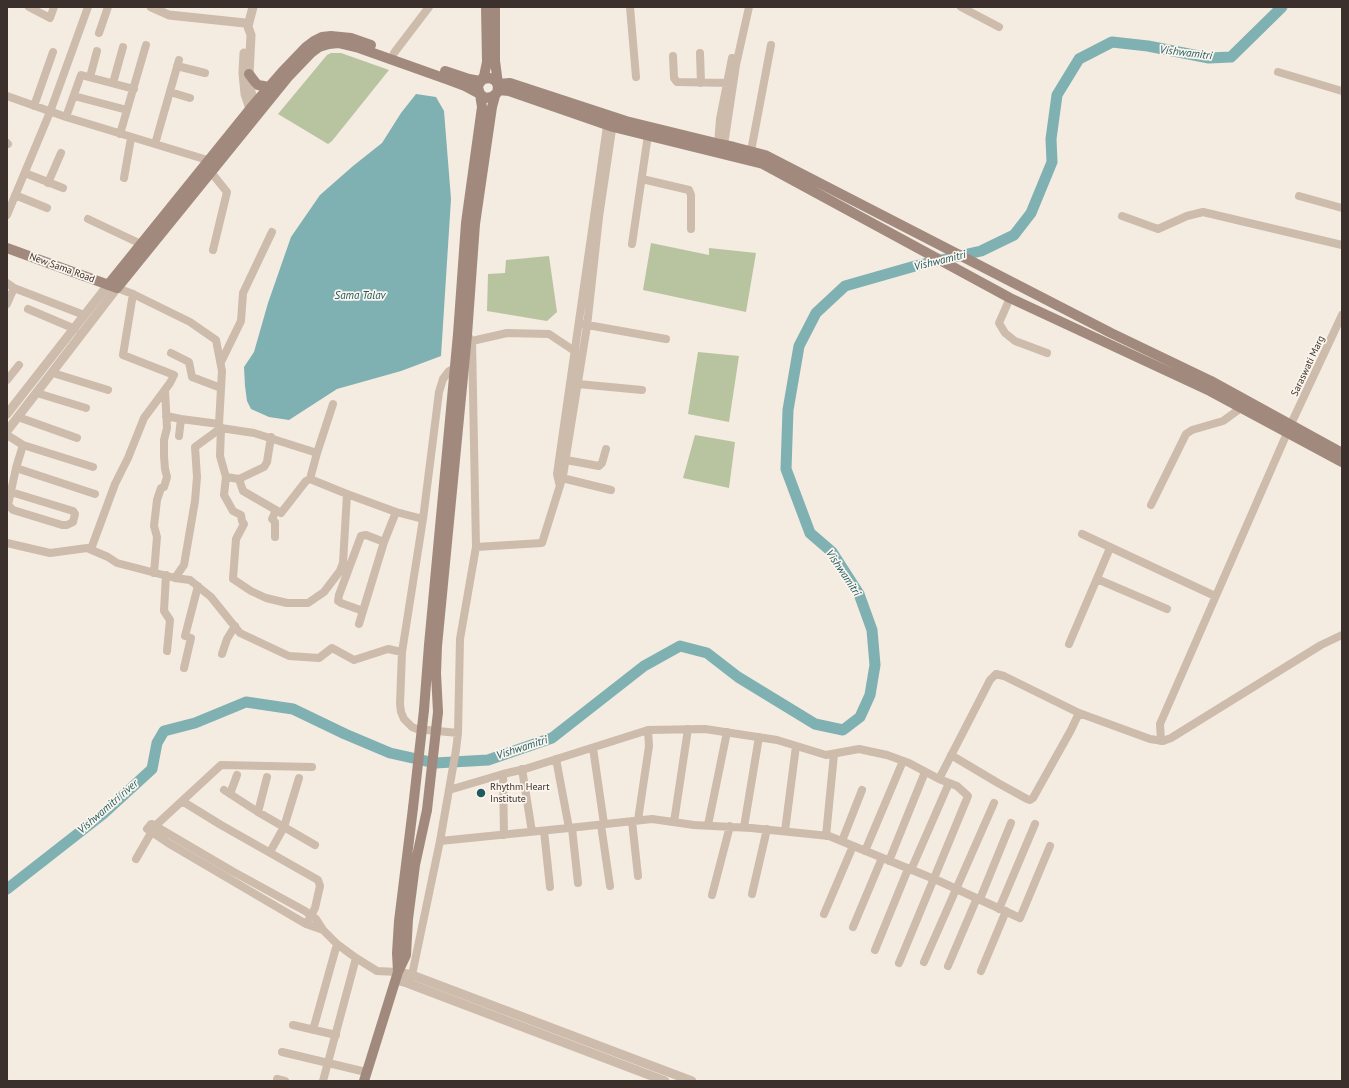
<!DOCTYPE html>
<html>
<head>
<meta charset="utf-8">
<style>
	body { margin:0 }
	#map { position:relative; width:1349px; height:1088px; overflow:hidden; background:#f4ebe1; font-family:"PT Sans",sans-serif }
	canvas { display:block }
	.frame { position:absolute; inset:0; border:8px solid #3b302b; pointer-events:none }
</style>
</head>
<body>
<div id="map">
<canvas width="1349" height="1088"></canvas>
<div class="frame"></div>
</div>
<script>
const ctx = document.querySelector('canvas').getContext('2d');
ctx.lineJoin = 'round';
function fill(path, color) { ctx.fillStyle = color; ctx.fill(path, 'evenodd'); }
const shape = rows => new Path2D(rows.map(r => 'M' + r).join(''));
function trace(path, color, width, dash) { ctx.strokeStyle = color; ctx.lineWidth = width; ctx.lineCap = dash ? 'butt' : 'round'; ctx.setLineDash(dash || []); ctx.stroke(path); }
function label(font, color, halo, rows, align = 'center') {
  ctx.font = font + ' "PT Sans",sans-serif'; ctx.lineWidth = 3.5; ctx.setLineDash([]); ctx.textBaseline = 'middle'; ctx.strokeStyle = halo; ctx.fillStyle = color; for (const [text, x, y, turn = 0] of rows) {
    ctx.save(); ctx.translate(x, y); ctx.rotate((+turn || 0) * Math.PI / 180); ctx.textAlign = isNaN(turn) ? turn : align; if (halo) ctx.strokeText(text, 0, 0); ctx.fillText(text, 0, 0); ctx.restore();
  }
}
const green = shape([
	[331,53,341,53,389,70,332,141,328,144,278,114,327,55],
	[651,243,709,255,709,248,756,253,746,312,643,290],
	[549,256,557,312,547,321,487,311,488,274,505,273,506,260],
	[698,352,739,356,729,422,688,414],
	[695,435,735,442,729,488,683,478]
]);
const water = shape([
	[416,94,436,97,444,111,451,199,441,356,401,371,337,389,289,420,269,417,251,409,247,401,245,386,244,367,254,352,268,303,291,237,320,195,353,166,382,143,401,113]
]);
const river = shape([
	[7,889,103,814,152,769,157,743,164,731,195,723,246,702,293,709,345,734,390,753,435,763,488,760,552,738,644,666,680,646,707,653,738,677,815,724,843,730,860,717,870,695,875,665,872,630,859,594,832,552,810,533,786,469,788,410,799,346,816,313,845,286,915,266,981,251,1014,235,1031,213,1052,162,1051,139,1057,95,1079,59,1112,42,1148,46,1209,58,1231,57,1282,7]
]);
const minor = shape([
	[29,7,50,18,54,7],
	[630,7,636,77],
	[961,7,999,27],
	[99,33,108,7],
	[394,53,429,7],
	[700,53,701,83],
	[673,56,674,78,677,82,731,83],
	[177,66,205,73],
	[1278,72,1342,91],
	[90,77,97,51],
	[113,83,123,47],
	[170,92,190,98],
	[7,96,66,117,214,162],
	[74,96,127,110],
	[34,106,53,52],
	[66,117,81,75,134,89],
	[120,134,146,45],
	[7,143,8,144],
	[155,144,179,60],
	[718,144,720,119,732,58],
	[724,145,736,65,749,7],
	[751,151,771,45],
	[210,171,227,192,213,250],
	[25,173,63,188],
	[124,178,131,138],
	[642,179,689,190,691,195,691,229],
	[48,183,61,153],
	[15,195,47,208],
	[1299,196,1342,208],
	[7,215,50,112,88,7],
	[1122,216,1158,229,1187,216,1203,212,1342,245],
	[88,219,141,244],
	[632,244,648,135],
	[7,283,14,288,84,315],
	[117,288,133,294,190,322,216,340,222,371,219,424,221,428,220,456,226,477,239,479,243,491,281,513,306,481,310,479,317,453,254,433,221,428,195,447,197,477,195,501,184,565,175,578],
	[1010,298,999,323,1005,333,1015,341,1047,353],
	[7,304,14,288],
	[28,309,75,329],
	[582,324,666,339],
	[472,341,507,333,549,334,579,354],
	[171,353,189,362,192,377,221,388],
	[221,362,241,321,243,293,272,232],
	[455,368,449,371,443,379,439,392,423,519,402,652,400,704,401,712,404,719,412,727,417,729,458,733],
	[53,373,108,390],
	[7,380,19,365],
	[578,384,642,390],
	[37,393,86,408],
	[166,416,181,419,219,424],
	[18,417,77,438],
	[7,435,23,445,93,467],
	[179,436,181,419],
	[317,453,333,404],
	[566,460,599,466,602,463,606,449],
	[16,468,95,494],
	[226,477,224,495,233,511,241,515,242,521,244,524,236,539,233,579,251,591,266,598,287,603,308,603,324,592,340,571,343,563,347,494],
	[562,478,611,490],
	[239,479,264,467,267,462,271,437],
	[310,479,347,494,396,512,423,519],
	[559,483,557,474,608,119],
	[11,492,73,511,75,514,73,522,67,525,62,525,13,510,8,505,16,468,23,445],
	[1151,505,1186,434,1192,430,1223,421,1241,408],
	[1082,534,1215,596],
	[275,537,275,522,272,519,276,510],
	[7,543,50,553,87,548,108,557,117,563,175,578,190,580,211,597,240,633,289,656,319,658,332,648,354,660,388,649,402,652],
	[476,547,542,543,563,476,568,444,587,326,599,217,613,123],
	[91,549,115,484,128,458,144,418,170,383,174,375,123,355,133,294],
	[154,573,157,537,154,526,157,500,161,488,164,487,167,477,165,469,164,456,164,440,167,428,165,390],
	[166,575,164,611,170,620,167,651],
	[1097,579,1167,609],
	[363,611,341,603,338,601,339,595,361,536,366,535,384,542],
	[359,624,384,542,396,512],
	[1069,644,1110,548],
	[222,654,227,639,235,626],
	[184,668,191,638,185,636,198,586],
	[1161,741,1160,724,1291,424,1342,315],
	[593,748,604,824],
	[951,755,998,783,1027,799,1030,800,1033,798,1071,730,1079,713],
	[522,769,532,832],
	[503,774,504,835],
	[939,779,990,680,996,674,1004,676,1079,713,1150,739,1163,741,1171,738,1321,645,1342,635],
	[224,790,258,812,315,845],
	[449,790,503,774,525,769,648,730,705,729,777,740,826,755,859,749,887,755,909,763,939,779,957,786,968,796,899,963],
	[230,794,237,775],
	[182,801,221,825,318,880,320,886,315,908,309,919],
	[258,812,267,777],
	[638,820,649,746,648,730],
	[632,821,638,876],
	[674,822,688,729],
	[601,825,610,886],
	[708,825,727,732],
	[744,827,759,737],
	[569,828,652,819,694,825,751,828,829,836,939,881,1020,918,1050,846],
	[572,828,578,883],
	[544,831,550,887],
	[785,831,796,746],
	[826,836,834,754],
	[440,841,569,828,556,759],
	[842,841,862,790],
	[865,851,903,761],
	[270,852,284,827,299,778],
	[136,859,155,826,221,765,312,767],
	[889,861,925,772],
	[911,870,949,783],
	[752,894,767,829],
	[712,895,730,826],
	[980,899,1011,823],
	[999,909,1035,824],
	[824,914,853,846],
	[853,927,882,858],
	[323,930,306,924,168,843,147,829,151,824,152,824,232,871,305,911,316,919,323,930,337,944,356,958,377,971,398,972],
	[875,950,908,869],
	[924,962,994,803],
	[948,966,977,898],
	[981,971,1006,911],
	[409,981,412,975,440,841,456,750,458,733,460,639,476,547,472,341,467,335],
	[293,1025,336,1035],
	[313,1030,337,944],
	[282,1052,366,1072],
	[277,1079,285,1081],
	[323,1081,356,958]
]);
const tertiary = shape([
	[151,7,169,15,245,23,247,24,251,35,249,75,251,92,255,103,260,108],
	[248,26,253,7],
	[244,53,243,73,245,94,250,109,254,114],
	[7,414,108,285],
	[7,431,117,288],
	[398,972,412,975,692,1081],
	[396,980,407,983,665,1081]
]);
const secondary = shape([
	[495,7,495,61,498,84,510,83,626,121,720,144,734,147,765,155,1111,333,1211,381,1342,453],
	[445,71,469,79,480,81,484,76,487,62,486,7],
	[249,74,255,82,258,85,269,87],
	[498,90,509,91,613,127,763,164,1010,298,1210,391,1342,462],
	[7,248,117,288,288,77,311,53,319,47,329,44,338,43,359,48,449,80,465,86,480,94,485,98,492,97,497,93,498,87,496,81,490,78,483,79,479,84,478,87,480,94,482,107,466,223,458,334,429,645,424,710],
	[108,285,255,103,282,72,306,47,314,41,322,37,331,36,351,38,371,45],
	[438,712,436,673,437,646,467,335,475,224,492,107,495,96],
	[413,808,399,921,397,953,398,972,406,955,408,919,415,865,427,810],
	[364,1081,398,972]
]);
const secondaryBridge = shape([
	[413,808,424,710],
	[427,810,438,712]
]);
const markers = [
	[481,793,5,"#1f5a5e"]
];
const streetNames = [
	["New Sama Road",62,268,20],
	["Saraswati Marg",1308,366,-65]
];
const poiNames = [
	["Rhythm Heart",490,787],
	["Institute",490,799]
];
const waterNames = [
	["Vishwamitri",1186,53,7],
	["Vishwamitri",940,261,-14],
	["Sama Talav",360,296],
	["Vishwamitri",843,573,56],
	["Vishwamitri",522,748,-18],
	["Vishwamitri river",108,807,-41]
];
fill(green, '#b8c4a0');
fill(water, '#7fb0b2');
trace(river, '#7fb0b2', 11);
trace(minor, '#cdbbac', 8);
trace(tertiary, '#cdbbac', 9);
trace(secondary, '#a18a7d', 10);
trace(secondaryBridge, '#a18a7d', 10);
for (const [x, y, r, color] of markers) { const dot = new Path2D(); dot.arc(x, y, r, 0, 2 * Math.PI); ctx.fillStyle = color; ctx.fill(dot); trace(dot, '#fbf5ee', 1.5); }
label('10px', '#3b302b', '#fbf5ee', streetNames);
label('10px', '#3b302b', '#fbf5ee', poiNames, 'left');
label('italic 11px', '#1f5a5e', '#fbf5ee', waterNames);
</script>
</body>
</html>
